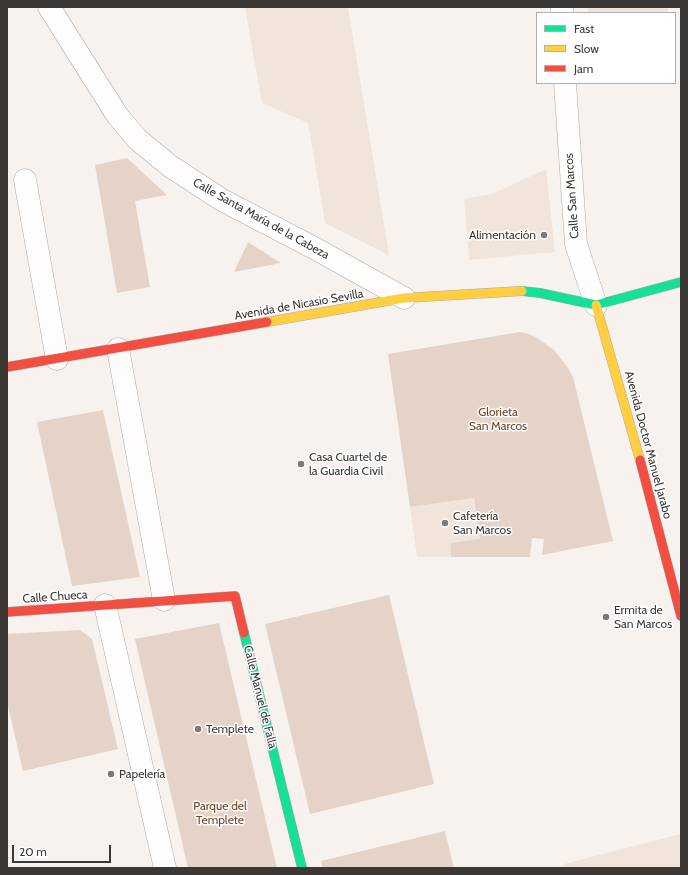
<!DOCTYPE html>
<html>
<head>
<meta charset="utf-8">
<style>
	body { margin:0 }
	#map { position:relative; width:688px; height:875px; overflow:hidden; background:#f8f2ee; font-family:Cabin,sans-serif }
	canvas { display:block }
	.frame { position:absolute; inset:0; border:8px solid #3c3835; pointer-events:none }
	.legend { position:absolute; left:536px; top:12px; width:140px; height:72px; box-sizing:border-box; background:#fff; border:1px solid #b1afae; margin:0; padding:5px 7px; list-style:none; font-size:12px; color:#3c3835 }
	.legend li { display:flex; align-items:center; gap:8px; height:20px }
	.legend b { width:20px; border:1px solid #b1afae }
	.scale { position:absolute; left:12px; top:845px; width:99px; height:18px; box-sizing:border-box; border:2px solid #3c3835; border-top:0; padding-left:5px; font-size:12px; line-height:14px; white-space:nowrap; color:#3c3835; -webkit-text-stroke:3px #fff; paint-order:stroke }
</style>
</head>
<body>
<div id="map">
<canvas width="688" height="875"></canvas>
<div class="frame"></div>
<ul class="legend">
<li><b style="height:5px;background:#16e098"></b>Fast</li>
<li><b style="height:5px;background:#ffcf43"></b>Slow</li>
<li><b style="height:5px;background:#f24e42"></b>Jam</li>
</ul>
<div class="scale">20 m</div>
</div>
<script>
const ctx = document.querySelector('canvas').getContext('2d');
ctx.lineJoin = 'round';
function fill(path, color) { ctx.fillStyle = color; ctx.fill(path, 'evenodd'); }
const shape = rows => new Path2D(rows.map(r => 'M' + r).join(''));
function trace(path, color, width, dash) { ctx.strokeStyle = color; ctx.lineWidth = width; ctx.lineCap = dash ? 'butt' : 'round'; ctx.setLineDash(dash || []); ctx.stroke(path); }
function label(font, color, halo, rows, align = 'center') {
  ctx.font = font + ' Cabin,sans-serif'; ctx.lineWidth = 3; ctx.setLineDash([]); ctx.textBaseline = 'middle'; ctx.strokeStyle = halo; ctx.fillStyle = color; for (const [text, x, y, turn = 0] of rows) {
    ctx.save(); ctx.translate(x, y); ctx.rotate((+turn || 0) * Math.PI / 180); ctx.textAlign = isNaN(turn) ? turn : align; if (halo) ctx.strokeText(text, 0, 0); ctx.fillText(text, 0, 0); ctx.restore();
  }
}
const built = shape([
	[245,7,348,7,389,255,325,223,308,123,262,103],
	[588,7,667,7,669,13,587,13],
	[546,169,555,252,469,260,464,199,492,194],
	[474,498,480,539,450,543,451,557,417,557,410,507],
	[681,834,681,868,565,868,564,864]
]);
const green = shape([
	[127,158,167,195,135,201,150,287,117,293,95,165],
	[248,242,281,263,234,272],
	[520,332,526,333,536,337,554,350,568,368,573,377,613,541,542,555,544,539,532,538,530,557,451,557,450,543,480,539,474,498,410,507,388,354],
	[103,410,140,577,72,586,37,422],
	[389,595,434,784,310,814,265,624],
	[219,623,277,868,188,868,135,639],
	[80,630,92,639,118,749,23,771,7,702,7,634],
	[445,831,454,868,323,868,321,861]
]);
const street = shape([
	[49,7,117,115,137,139,170,166,222,200,316,249,404,298],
	[562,7,562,13],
	[565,83,576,244,596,305],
	[25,180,57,359],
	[118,349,164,600],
	[105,605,165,868]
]);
const fast = shape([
	[522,291,540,293,596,305,681,282],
	[244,633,302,868]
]);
const slow = shape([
	[596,305,640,460],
	[267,322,404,298,522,291]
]);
const jam = shape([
	[7,367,267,322],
	[640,460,681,616],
	[7,612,235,596,244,633]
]);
const markers = [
	[544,235,4,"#7e7976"],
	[301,464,4,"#7e7976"],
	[445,523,4,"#7e7976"],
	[606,617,4,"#7e7976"],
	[198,729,4,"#7e7976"],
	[111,774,4,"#7e7976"]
];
const streetNames = [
	["Calle San Marcos",572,196,-94],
	["Calle Santa María de la Cabeza",261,219,29],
	["Avenida de Nicasio Sevilla",299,305,-10],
	["Avenida Doctor Manuel Jarabo",648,445,75],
	["Calle Chueca",55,597,-4],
	["Calle Manuel de Falla",260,697,76]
];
const poiNames = [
	["Alimentación",536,235,"right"],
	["Casa Cuartel de",309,457],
	["la Guardia Civil",309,471],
	["Cafetería",453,516],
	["San Marcos",453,530],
	["Ermita de",614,610],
	["San Marcos",614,624],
	["Templete",206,729],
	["Papelería",119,774]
];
const parkNames = [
	["Glorieta",498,412],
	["San Marcos",498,426],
	["Parque del",220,806],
	["Templete",220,820]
];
fill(built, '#f0e4db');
fill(green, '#e4d3c6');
trace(street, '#aeaaa7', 23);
trace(fast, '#aeaaa7', 10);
trace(slow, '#aeaaa7', 10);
trace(jam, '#aeaaa7', 10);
trace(street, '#fefdfc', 22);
trace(fast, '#16e098', 9);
trace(slow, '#ffcf43', 9);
trace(jam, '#f24e42', 9);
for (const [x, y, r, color] of markers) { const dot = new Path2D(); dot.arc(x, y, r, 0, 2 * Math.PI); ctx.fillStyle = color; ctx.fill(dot); trace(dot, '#fff', 1.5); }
label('12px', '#3c3835', '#fff', streetNames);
label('12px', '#3c3835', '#fff', poiNames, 'left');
label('12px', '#6d4521', '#fff', parkNames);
</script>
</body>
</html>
